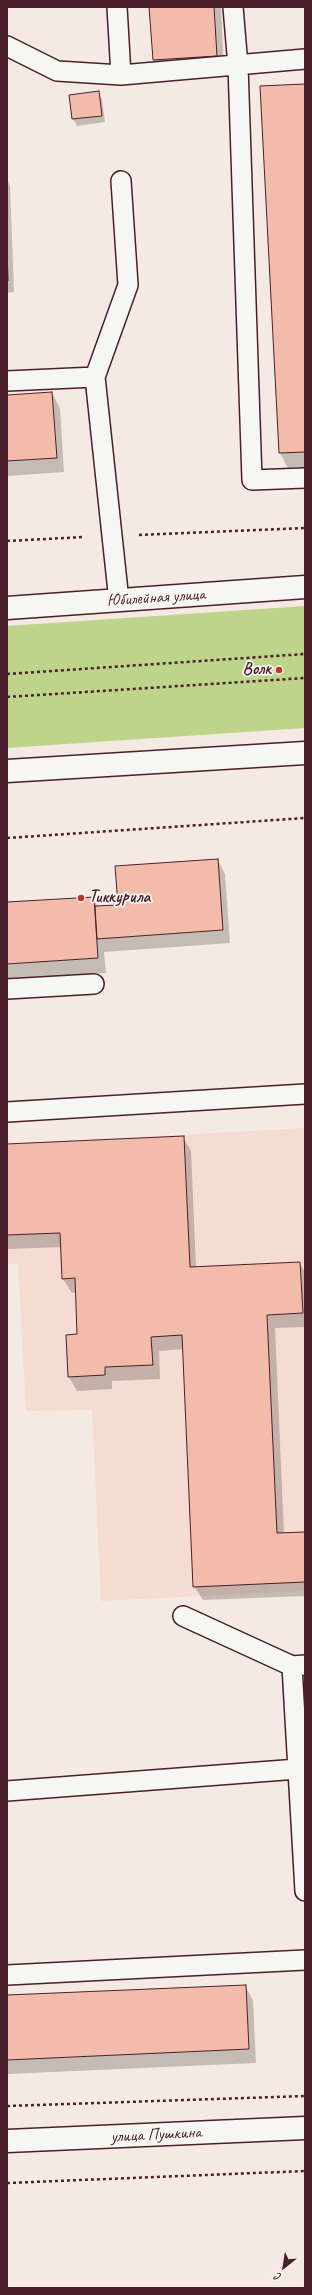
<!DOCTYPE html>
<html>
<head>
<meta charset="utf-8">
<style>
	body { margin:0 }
	#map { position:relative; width:312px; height:2295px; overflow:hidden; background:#f5eae3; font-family:Caveat,sans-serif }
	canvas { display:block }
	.frame { position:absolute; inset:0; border:8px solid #4a1f2b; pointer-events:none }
	.north { position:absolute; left:264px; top:2247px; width:40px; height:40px; -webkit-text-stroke:3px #f6f6f2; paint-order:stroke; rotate:210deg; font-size:11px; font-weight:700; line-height:16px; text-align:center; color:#4a1f2b }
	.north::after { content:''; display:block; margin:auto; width:14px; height:18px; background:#4a1f2b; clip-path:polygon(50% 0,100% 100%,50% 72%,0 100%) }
</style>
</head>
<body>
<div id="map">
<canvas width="312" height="2295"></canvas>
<div class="frame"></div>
<div class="north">С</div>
</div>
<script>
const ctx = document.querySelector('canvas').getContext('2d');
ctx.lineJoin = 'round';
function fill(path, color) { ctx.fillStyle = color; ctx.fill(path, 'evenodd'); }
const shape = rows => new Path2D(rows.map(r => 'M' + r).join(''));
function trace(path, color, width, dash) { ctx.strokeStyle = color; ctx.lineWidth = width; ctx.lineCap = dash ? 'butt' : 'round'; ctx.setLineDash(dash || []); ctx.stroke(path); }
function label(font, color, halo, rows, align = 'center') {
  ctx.font = font + ' Caveat,sans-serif'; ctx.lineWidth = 3.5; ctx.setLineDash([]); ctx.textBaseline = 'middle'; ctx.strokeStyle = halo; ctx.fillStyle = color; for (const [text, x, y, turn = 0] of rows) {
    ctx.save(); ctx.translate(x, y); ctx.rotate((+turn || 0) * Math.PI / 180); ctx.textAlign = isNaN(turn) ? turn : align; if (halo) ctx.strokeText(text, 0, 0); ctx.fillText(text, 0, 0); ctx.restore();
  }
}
const built = shape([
	[305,1128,305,1591,101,1601,92,1410,26,1411,18,1264,7,1264,7,1144]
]);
const green = shape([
	[305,606,305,728,7,748,7,626]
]);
const shadow = shape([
	[150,7,221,7,224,70,162,74,154,60],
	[305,85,305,467,288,468,280,453,261,87],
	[98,93,102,99,105,122,77,126,73,119,70,96],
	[7,180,10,186,14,292,7,293],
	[52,393,60,408,64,472,7,476,7,396],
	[218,860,225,874,230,943,104,952,106,973,7,979,7,903,93,898,98,907,119,906],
	[183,1137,191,1151,196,1268,300,1263,305,1272,305,1327,275,1328,284,1534,305,1533,305,1596,203,1600,194,1586,184,1349,159,1351,160,1379,112,1381,112,1389,77,1391,69,1377,78,1335,76,1292,72,1293,63,1279,62,1247,7,1249,7,1145],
	[245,1986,253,2000,256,2063,7,2074,7,1996]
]);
const building = shape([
	[149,7,214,7,217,56,153,60,149,7],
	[305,84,305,452,279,453,260,86,305,84],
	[99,91,102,116,72,119,69,95,99,91],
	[7,246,8,281,7,281,7,246],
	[52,392,57,458,7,461,7,395,52,392],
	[218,859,223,930,97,939,95,906,118,905,115,866,218,859],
	[94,897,98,958,7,964,7,902,94,897],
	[184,1136,190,1267,300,1262,303,1313,267,1315,277,1533,305,1532,305,1582,193,1587,182,1335,151,1337,153,1365,105,1367,105,1375,68,1377,66,1335,77,1334,75,1278,62,1279,60,1233,7,1235,7,1144,184,1136],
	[246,1985,249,2049,7,2060,7,1995,246,1985]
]);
const path = shape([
	[139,535,305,528],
	[7,541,84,537],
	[7,674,305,654],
	[7,697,305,678],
	[7,838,305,818],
	[7,2106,305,2096],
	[7,2183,305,2171]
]);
const lane = shape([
	[117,7,121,75],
	[233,7,238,66,252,480,305,478],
	[7,46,57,71,121,75,305,59],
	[7,381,95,377],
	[119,601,95,377,128,285,121,181],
	[7,989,94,984],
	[7,1112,305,1094],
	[183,1616,292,1666,305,1665],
	[292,1666,305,1891],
	[7,1791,298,1769],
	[7,1975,305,1960]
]);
const street = shape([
	[7,2141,305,2128]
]);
const secondary = shape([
	[7,608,305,587],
	[7,771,305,753]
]);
const markers = [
	[279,670,4,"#c8321e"],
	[81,898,4,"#c8321e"]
];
const streetNames = [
	["Юбилейная улица",156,598,-4],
	["улица Пушкина",156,2135,-3]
];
const poiNames = [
	["Волк",271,670],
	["Тиккурила",89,898,"left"]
];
fill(built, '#f4dcd2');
fill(green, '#bed48a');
fill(shadow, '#0003');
fill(building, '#f3bba9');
trace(building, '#4a1f2b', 1);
trace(lane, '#4a1f2b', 22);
trace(street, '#4a1f2b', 25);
trace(secondary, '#4a1f2b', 25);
trace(path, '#4a1f2b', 2.5, [3, 3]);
trace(lane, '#f6f6f2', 19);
trace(street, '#f6f6f2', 22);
trace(secondary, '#f6f6f2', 22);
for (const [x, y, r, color] of markers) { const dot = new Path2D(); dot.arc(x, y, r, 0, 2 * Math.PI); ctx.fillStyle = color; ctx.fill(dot); trace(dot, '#f6f6f2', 1.5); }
label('17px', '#4a1f2b', '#f6f6f2', streetNames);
label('bold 17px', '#4a1f2b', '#f6f6f2', poiNames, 'right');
</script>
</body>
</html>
